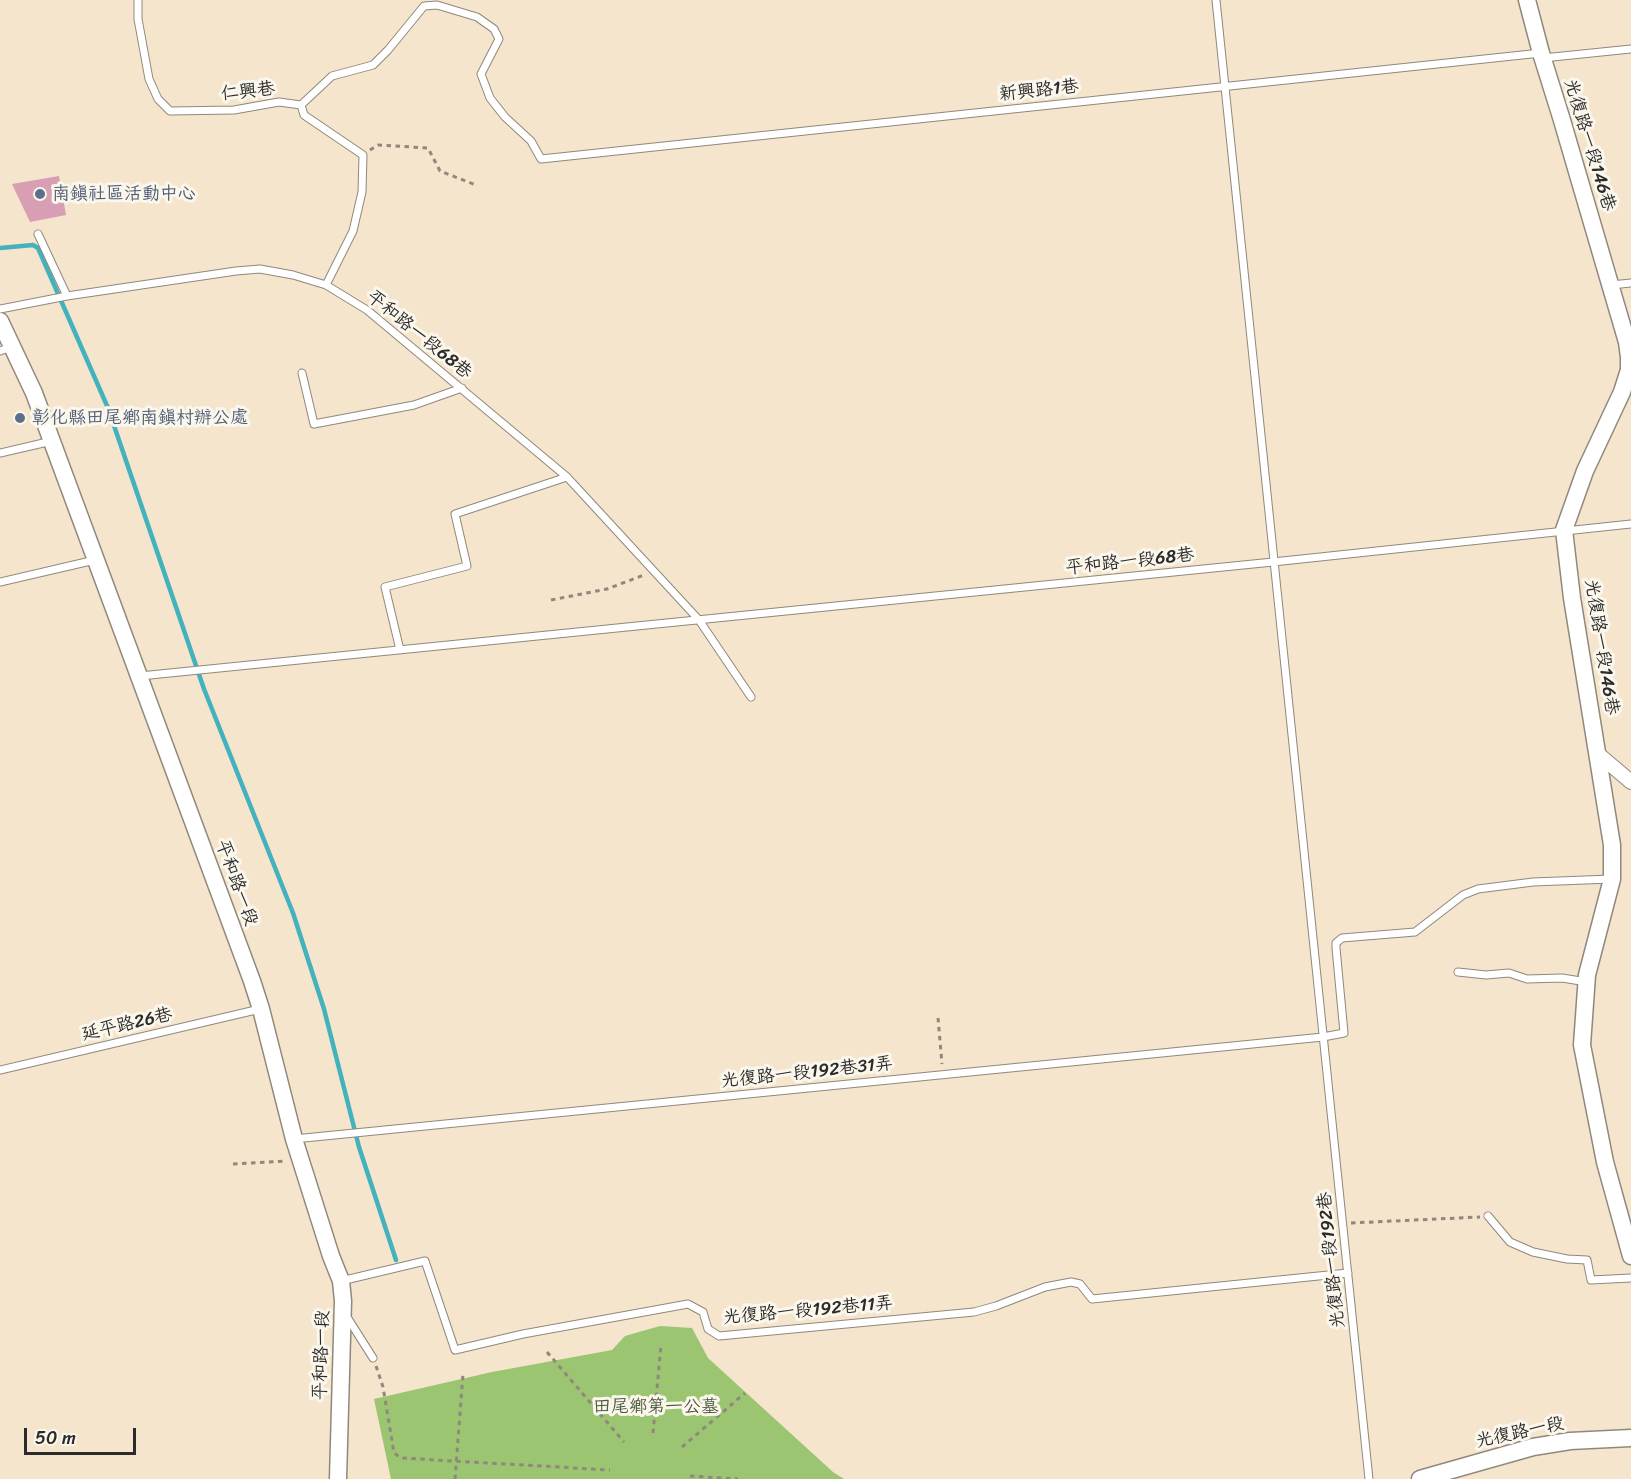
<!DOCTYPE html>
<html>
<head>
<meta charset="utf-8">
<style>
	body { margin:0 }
	#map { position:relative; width:1631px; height:1479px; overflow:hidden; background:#f4e5cc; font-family:Sriracha,sans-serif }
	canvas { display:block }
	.scale { position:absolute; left:24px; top:1428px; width:112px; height:27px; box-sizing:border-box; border:3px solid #2b2b2b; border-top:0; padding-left:8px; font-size:18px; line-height:21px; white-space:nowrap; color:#2b2b2b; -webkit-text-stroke:4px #fbf7ec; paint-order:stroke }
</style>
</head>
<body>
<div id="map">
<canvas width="1631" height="1479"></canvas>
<div class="scale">50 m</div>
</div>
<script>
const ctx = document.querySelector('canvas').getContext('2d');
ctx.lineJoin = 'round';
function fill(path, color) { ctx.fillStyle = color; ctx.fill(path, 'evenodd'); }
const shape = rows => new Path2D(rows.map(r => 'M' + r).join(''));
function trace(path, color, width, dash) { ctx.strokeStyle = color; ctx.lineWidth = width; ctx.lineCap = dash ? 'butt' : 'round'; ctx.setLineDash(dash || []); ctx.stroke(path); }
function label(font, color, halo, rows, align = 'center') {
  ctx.font = font + ' Sriracha,"LXGW WenKai TC",sans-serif'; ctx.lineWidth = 6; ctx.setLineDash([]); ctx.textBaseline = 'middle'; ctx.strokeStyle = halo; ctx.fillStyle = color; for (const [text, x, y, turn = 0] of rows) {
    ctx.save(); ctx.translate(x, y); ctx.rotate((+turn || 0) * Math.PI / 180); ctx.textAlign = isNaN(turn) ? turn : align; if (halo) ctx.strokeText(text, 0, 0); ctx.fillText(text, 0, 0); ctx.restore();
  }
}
const green = shape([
	[660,1326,692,1328,708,1358,833,1472,844,1479,391,1479,374,1399,492,1372,612,1350,625,1336]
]);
const stream = shape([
	[0,248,33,245,38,248,108,408,204,689,293,913,324,1009,359,1147,396,1260]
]);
const building = shape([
	[59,176,66,215,30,222,12,184]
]);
const path = shape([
	[370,150,378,145,428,148,440,171,476,185],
	[551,600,607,589,644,575],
	[938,1018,942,1064],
	[233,1164,285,1161],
	[1351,1223,1480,1217],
	[547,1352,624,1442],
	[376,1366,383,1387,394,1453,401,1458,610,1470],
	[653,1433,661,1345],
	[682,1447,745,1393],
	[690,1476,738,1479],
	[455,1479,463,1374]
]);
const service = shape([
	[138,0,138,19,149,79,158,99,170,111,234,110,279,102,301,105,304,115,363,155,362,192,353,231,326,285],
	[1216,0,1369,1479],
	[1543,58,1631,49],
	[301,105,332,76,373,65,388,50,424,6,437,5,477,17,494,29,499,39,481,74,490,98,505,117,531,141,541,159,1541,53],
	[38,234,67,296],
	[1611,285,1631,283],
	[0,309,67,296,236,271,260,269,293,275,326,285,367,310,567,477,699,620,751,697],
	[0,351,12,347],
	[302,373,314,424,414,405,462,388],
	[0,453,52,441],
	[0,582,95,560],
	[400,650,385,587,467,566,455,514,567,477],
	[140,676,1273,562,1631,524],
	[1458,972,1486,975,1509,973,1527,979,1562,978,1587,982],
	[0,1070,260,1009],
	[294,1139,1323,1037,1344,1033,1336,948,1336,943,1342,938,1415,932,1463,895,1478,889,1533,882,1611,879],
	[1488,1216,1510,1242,1533,1252,1567,1259,1587,1260,1591,1280,1631,1278],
	[341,1281,425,1261,455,1350,523,1334,688,1304,703,1312,708,1329,719,1336,974,1312,996,1306,1045,1287,1071,1282,1080,1284,1092,1299,1348,1273],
	[347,1317,373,1358]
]);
const minor = shape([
	[1598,754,1631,782]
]);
const tertiary = shape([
	[1527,0,1541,53,1561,117,1627,342,1629,357,1629,370,1622,392,1585,471,1564,530,1572,598,1612,845,1612,879,1587,975,1582,1045,1605,1162,1631,1256],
	[0,321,34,393,252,981,261,1009,294,1139,331,1256,341,1281,343,1301,338,1479],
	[1420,1479,1533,1447,1570,1441,1631,1438]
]);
const markers = [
	[40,194,6,"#5c6f8a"],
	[20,418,6,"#5c6f8a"]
];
const streetNames = [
	["新興路1巷",1039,91,-6],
	["仁興巷",248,92,-6],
	["光復路一段146巷",1589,145,73],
	["平和路一段68巷",419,335,39],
	["平和路一段68巷",1130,562,-6],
	["光復路一段146巷",1601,647,81],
	["平和路一段",236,883,70],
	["延平路26巷",127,1025,-13],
	["光復路一段192巷31弄",807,1073,-6],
	["光復路一段192巷",1332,1260,-96],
	["光復路一段192巷11弄",808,1311,-5],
	["平和路一段",322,1355,-88],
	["光復路一段",1520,1433,-12]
];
const serviceNames = [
	["南鎮社區活動中心",52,194],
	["彰化縣田尾鄉南鎮村辦公處",32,418]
];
const parkNames = [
	["田尾鄉第一公墓",656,1407]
];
fill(green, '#9bc571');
trace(stream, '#43b2bc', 4.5);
fill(building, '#d89eb3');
trace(service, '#90887c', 9);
trace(minor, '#90887c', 16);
trace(tertiary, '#90887c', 19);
trace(path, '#90887c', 3, [4.5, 4.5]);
trace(service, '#fff', 7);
trace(minor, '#fff', 14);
trace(tertiary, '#fff', 16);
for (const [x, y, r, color] of markers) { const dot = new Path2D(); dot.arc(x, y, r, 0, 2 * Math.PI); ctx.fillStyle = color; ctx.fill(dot); trace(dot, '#fbf7ec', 2); }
label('18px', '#2b2b2b', '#fbf7ec', streetNames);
label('18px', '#4e5e75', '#fbf7ec', serviceNames, 'left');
label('18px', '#4d5940', '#fbf7ec', parkNames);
</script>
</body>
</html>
